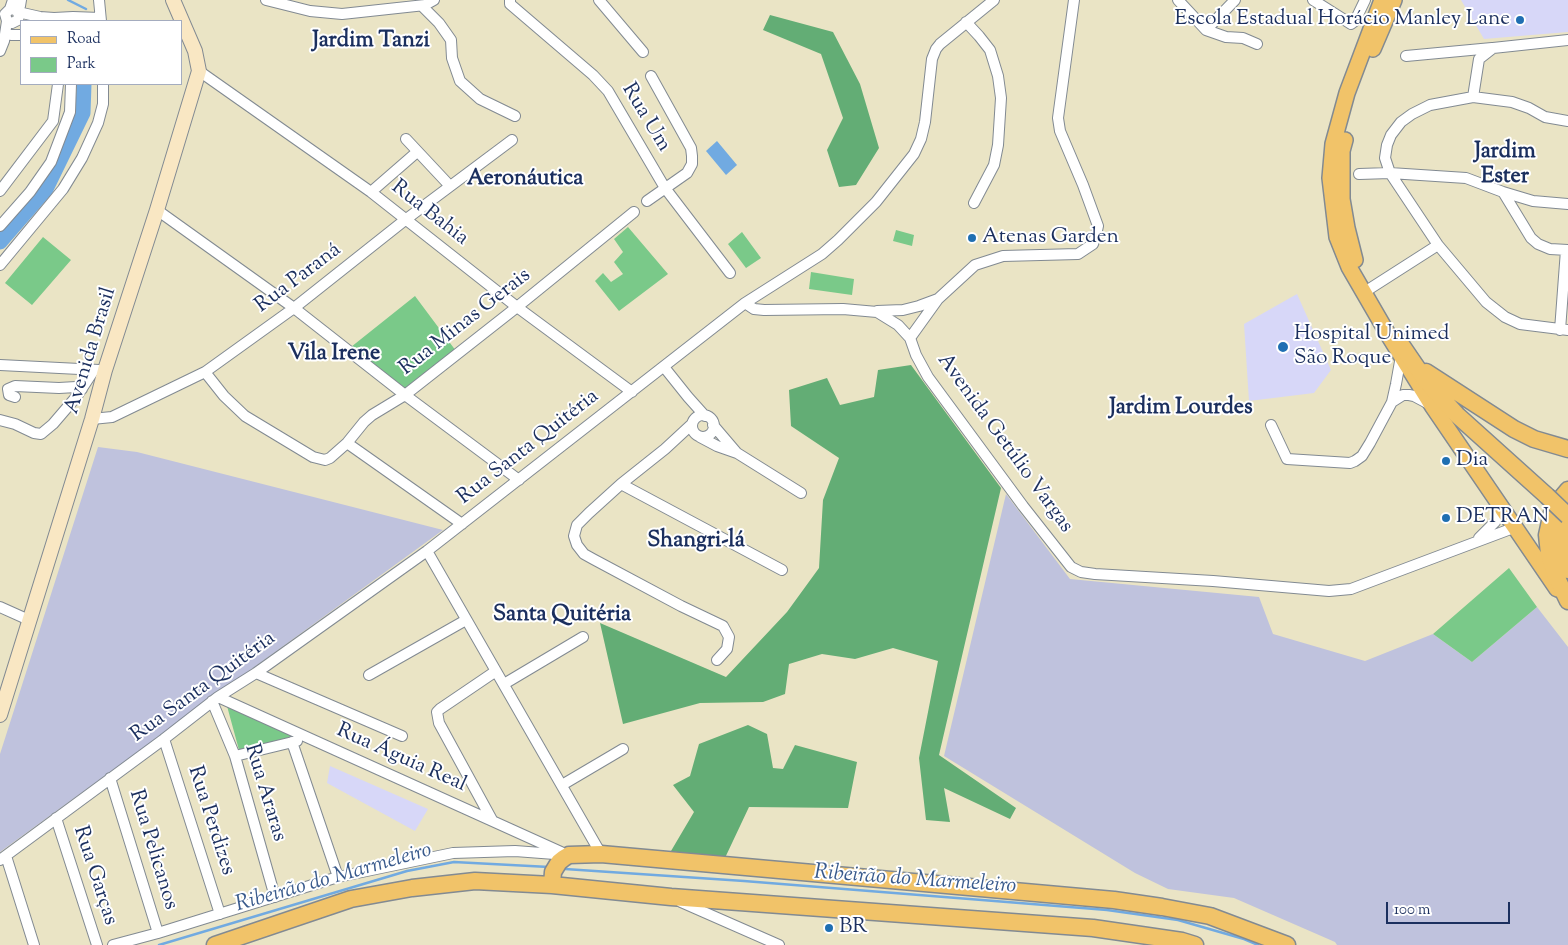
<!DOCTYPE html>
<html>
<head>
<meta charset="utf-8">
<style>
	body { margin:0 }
	#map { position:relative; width:1568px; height:945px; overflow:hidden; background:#eae4c5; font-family:"Sorts Mill Goudy",serif }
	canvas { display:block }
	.legend { position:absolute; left:20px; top:20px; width:162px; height:65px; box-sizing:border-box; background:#fff; border:1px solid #a4acbf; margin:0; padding:6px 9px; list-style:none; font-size:15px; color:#1b2f5e }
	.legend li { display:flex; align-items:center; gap:10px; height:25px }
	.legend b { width:25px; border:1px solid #a4acbf }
	.scale { position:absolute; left:1386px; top:902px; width:124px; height:22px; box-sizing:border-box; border:2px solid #1b2f5e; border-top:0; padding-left:6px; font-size:15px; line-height:18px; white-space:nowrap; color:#1b2f5e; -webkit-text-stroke:4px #fff; paint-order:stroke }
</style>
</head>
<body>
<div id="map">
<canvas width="1568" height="945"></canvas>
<ul class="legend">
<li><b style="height:6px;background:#f1c369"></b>Road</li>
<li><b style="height:14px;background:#7ac989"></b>Park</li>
</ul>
<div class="scale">100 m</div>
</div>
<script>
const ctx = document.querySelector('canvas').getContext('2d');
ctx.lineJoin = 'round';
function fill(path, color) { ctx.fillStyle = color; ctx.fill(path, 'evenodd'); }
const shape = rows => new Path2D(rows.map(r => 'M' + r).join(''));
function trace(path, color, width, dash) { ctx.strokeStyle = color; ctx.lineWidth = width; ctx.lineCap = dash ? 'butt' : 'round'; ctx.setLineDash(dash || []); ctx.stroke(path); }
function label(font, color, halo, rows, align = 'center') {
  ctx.font = font + ' "Sorts Mill Goudy",serif'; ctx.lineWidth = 4; ctx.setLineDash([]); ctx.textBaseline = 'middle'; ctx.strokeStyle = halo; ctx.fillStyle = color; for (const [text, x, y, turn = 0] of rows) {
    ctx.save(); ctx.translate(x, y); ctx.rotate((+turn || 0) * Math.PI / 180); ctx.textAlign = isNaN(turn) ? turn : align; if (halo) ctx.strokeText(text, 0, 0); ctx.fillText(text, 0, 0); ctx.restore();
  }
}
const built = shape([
	[1461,0,1568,0,1568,32,1484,39],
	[1297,294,1331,370,1314,393,1249,401,1244,324],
	[330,766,428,809,415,831,327,783]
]);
const industrial = shape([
	[98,447,137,452,443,530,0,852,0,754],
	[1006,494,1070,579,1259,597,1273,634,1365,661,1433,634,1472,662,1537,607,1568,647,1568,945,1337,945,1335,942,1234,898,1168,889,1135,873,944,756]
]);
const green = shape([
	[628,227,668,274,619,311,595,281,603,273,611,282,623,274,614,262,623,252,614,239],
	[896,230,914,235,912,246,893,241],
	[742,232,761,258,746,268,728,244],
	[43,237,71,260,32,305,5,283],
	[811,272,854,279,852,295,809,289],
	[415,296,456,351,405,391,351,347],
	[1509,568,1537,607,1472,662,1433,634],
	[227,706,292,732,291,737,239,750]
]);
const forest = shape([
	[770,15,833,32,860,84,879,148,856,185,839,187,827,150,843,118,821,54,763,30],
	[911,365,1001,488,939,755,1016,808,1010,819,944,788,950,822,926,820,919,758,938,661,893,648,855,659,822,654,789,664,785,694,763,702,700,703,623,724,600,623,726,677,787,612,819,568,823,500,839,458,791,426,789,390,827,378,840,405,874,397,878,370],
	[748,725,767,734,773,768,783,769,795,745,857,762,848,808,749,807,724,860,671,851,694,812,673,785,690,776,699,744]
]);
const water = shape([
	[717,141,737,165,726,175,706,151]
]);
const stream = shape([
	[68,0,86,9],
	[565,869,744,881,1107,910,1178,920,1244,939,1258,945],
	[159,945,407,871,454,862,549,867]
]);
const river = shape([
	[0,242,46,189,83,113,84,84]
]);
const minor = shape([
	[99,0,101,21],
	[266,0,310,11,342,14,425,5,434,0],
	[510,0,510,4,593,75,608,91,665,188,730,273],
	[599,0,643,52],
	[1074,0,1058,118,1060,131,1083,185,1098,226,1096,235,1093,244,1078,254,1003,256,975,265,938,299,910,338,916,355,928,377,1023,506,1071,567,1081,572,1095,574,1213,581,1329,591,1351,589,1516,527],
	[1178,0,1206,30,1226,37,1243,38,1257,44],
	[1313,0,1351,24,1355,21,1365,0],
	[422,6,439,23,451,40,452,58,460,81,480,99,515,116],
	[10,9,16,10,19,15,18,20,12,23,7,21,5,14,10,9,13,0],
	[16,10,20,6,21,0],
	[18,12,40,17,54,18,73,17,100,18],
	[966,22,979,36,990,50,998,76,1001,98,998,145,994,165,974,203],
	[1206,30,1235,0],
	[11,35,21,35],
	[0,51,4,41,7,21],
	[1406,56,1492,48],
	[199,71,371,192,517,307,632,392],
	[1473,97,1479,59,1493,48,1568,40],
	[1568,121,1545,117,1529,108,1512,102,1473,97,1430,105,1412,114,1401,122,1391,135,1387,145,1385,158,1390,173,1438,245,1486,302,1505,317,1520,324,1568,330],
	[406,139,450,186],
	[1359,174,1390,173,1466,178,1503,192,1533,201,1568,204],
	[0,191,53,121,58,84],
	[371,192,417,152],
	[1503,192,1531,238,1538,244,1550,249,1568,250],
	[647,201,687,173,692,164,692,156,691,148,651,76],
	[157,210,294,308,405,395,519,480],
	[0,226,30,192,51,162,70,112,71,84],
	[0,265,63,189,82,158,98,123,103,104,103,84],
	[1363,293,1438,245],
	[745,303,754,309,764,310,843,309,877,312,898,325,910,338],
	[877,311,903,310,919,306,938,299],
	[1560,330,1566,250],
	[0,365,99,370],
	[664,367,688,397,705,416],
	[205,372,224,396,245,416,313,457,325,460,330,458,347,443,364,422,372,415,405,395,517,307,634,212],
	[15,397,9,395,8,389,15,386,59,388,76,387,82,389],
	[1392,402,1403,395,1409,395,1414,396,1429,404],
	'692 426a11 11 0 1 1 22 0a11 11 0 1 1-22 0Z',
	[92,419,112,417,205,372,294,308,405,220,512,140],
	[0,420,15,424,34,433,41,434,53,424,77,396,94,370],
	[692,424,665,449,621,484,589,513,577,525,574,536,577,545,584,554,593,559,681,606,723,626,729,637,727,649,717,660],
	[713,425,736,452],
	[1271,425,1287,459,1350,463,1355,461,1362,456,1370,443,1392,402,1396,384,1401,356],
	[700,437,717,446,737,453,801,493],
	[347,443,462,524],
	[621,484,782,570],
	[1479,538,1495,522,1500,505],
	[427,551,601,854],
	[0,607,29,620],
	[256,673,402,736],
	[369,675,466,620],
	[504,684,583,637],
	[218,697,561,852],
	[212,701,235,756,275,897],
	[164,739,220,914],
	[292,742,338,877],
	[235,756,297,741],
	[110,778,158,933],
	[562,785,623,749],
	[56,818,97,945],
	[492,820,439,723,437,712,440,709,496,671],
	[6,856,34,945],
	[0,860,164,739,218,697,256,673,427,551,745,303,822,254,838,240,876,202,914,154,921,139,925,122,932,59,936,49,940,44,994,0],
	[681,902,779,945],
	[113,945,158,933,338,877,453,853,515,851,568,855]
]);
const secondary = shape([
	[0,715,92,419,105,370,157,210,199,71,195,51,173,0]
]);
const primary = shape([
	[1382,0,1347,93,1333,144,1330,178,1337,237,1349,267,1389,336,1433,407,1557,589],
	[1373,49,1394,0],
	[1345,140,1342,151,1342,199,1347,228,1355,260]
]);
const trunk = shape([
	[1398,340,1426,381,1457,415,1547,496],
	[1426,372,1514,429,1534,439,1568,449],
	[1568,490,1553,508,1547,535,1549,554,1555,574,1568,601],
	[1568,511,1564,519,1562,533,1562,549,1568,570],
	[552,885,553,872,559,862,564,858,569,855,601,854,1114,900,1162,907,1210,916,1287,945],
	[215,945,351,899,412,888,475,881,552,885,671,897,1093,928,1182,941,1195,945]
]);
const trunkBridge = shape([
	[1547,496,1568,516]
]);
const markers = [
	[1520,20,5,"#1f6fb2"],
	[972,238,5,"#1f6fb2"],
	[1283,347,6,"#1f6fb2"],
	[1446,461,5,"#1f6fb2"],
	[1446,518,5,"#1f6fb2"],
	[829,928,5,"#1f6fb2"]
];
const poiNames = [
	["Escola Estadual Horácio Manley Lane",1510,20,"right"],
	["Atenas Garden",982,238],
	["Hospital Unimed",1294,335],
	["São Roque",1294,359],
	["Dia",1456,461],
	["DETRAN",1456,518],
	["BR",839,928]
];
const streetNames = [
	["Rua Um",645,118,59],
	["Rua Bahia",429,214,38],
	["Rua Paraná",299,279,-37],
	["Rua Minas Gerais",466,323,-38],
	["Avenida Brasil",92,351,-73],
	["Avenida Getúlio Vargas",1004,444,54],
	["Rua Santa Quitéria",529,448,-38],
	["Rua Santa Quitéria",204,688,-36],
	["Rua Águia Real",401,759,24],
	["Rua Araras",264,793,73],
	["Rua Perdizes",210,821,72],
	["Rua Pelicanos",152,850,73],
	["Rua Garças",94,876,72]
];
const neighbourhoodNames = [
	["Jardim Tanzi",371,42],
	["Jardim",1505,153],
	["Ester",1505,178],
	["Aeronáutica",525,180],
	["Vila Irene",334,355],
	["Jardim Lourdes",1181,409],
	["Shangri-lá",696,542],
	["Santa Quitéria",562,616]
];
const waterNames = [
	["Ribeirão do Marmeleiro",334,879,-16],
	["Ribeirão do Marmeleiro",915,881,4]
];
fill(built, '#d7d7f8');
fill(industrial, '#bfc2dd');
fill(green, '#7ac989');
fill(forest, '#63ad75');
fill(water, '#71aae1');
trace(stream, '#71aae1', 2.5);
trace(river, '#71aae1', 15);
trace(minor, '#828a92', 12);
trace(secondary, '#828a92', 16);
trace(primary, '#828a92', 18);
trace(trunk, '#828a92', 19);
trace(minor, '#fff', 10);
trace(secondary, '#f9e7c3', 14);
trace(primary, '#f1c369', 15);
trace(trunk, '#f1c369', 16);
trace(trunkBridge, '#828a92', 19, []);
trace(trunkBridge, '#f1c369', 16);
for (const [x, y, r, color] of markers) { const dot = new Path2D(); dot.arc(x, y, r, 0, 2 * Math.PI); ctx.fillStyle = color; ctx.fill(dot); trace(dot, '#fff', 2); }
label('21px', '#1b2f5e', '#fff', poiNames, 'left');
label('21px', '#1b2f5e', '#fff', streetNames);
label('bold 22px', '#1b2f5e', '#fff', neighbourhoodNames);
label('italic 22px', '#395a8c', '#fff', waterNames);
</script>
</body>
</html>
